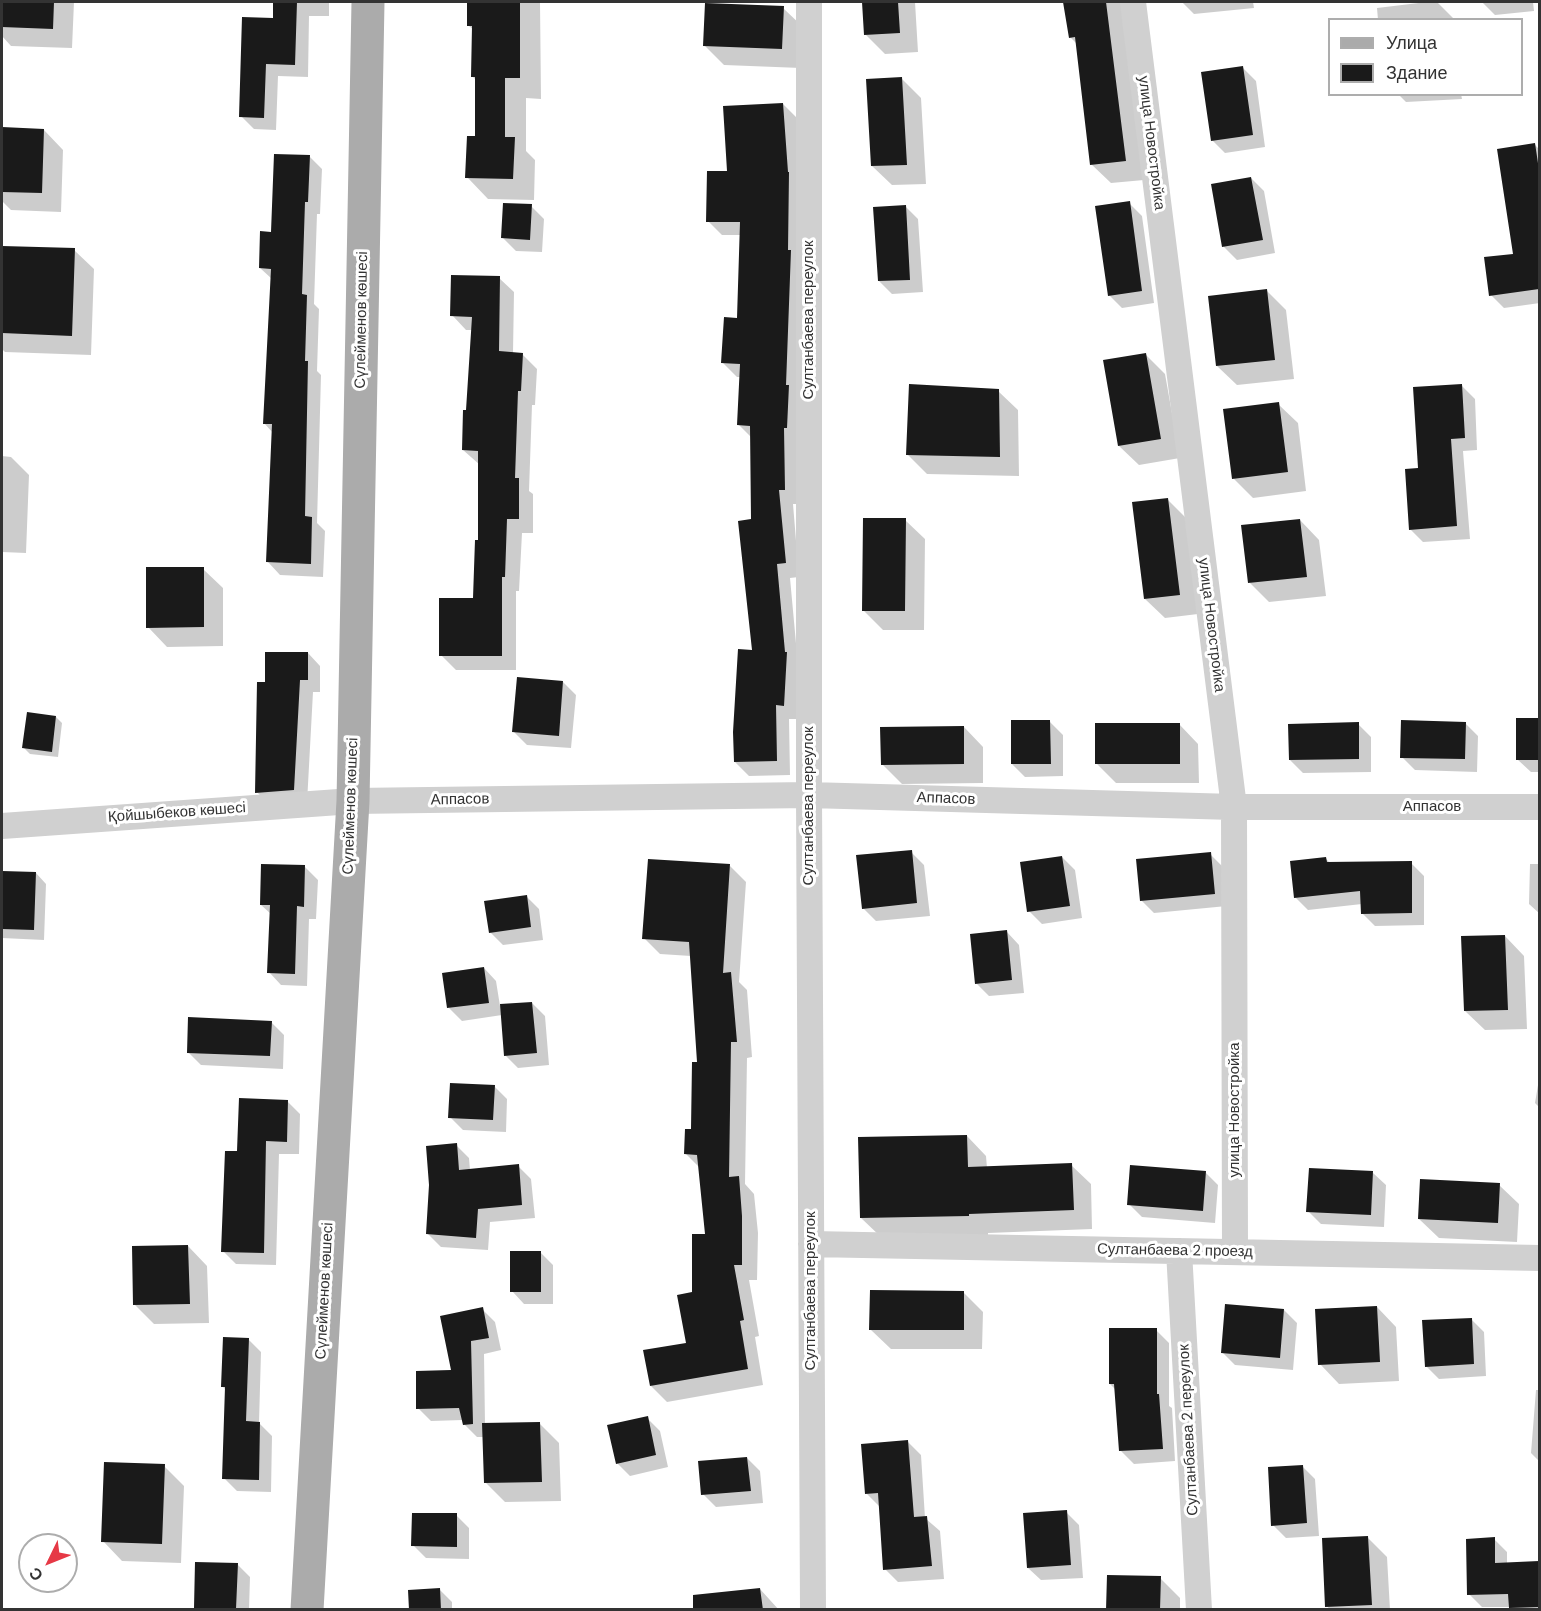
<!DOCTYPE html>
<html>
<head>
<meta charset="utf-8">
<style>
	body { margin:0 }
	#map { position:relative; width:1541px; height:1611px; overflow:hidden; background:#fff; font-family:"DM Sans",sans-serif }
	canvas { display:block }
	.frame { position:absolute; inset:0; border:3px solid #333; pointer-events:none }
	.legend { position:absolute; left:1328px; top:18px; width:195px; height:78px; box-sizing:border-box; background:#fff; border:2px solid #adadad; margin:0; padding:8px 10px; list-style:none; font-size:18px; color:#333 }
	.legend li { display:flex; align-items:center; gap:12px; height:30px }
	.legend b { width:30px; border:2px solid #adadad }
	.north { position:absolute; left:18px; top:1533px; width:60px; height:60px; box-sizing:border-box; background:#fff; border:2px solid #adadad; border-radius:50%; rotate:227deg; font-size:16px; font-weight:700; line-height:24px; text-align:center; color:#333 }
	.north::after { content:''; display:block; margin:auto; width:21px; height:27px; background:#e63946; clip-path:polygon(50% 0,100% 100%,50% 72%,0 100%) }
</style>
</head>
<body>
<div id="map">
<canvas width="1541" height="1611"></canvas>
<div class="frame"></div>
<ul class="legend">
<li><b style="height:8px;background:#ababab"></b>Улица</li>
<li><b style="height:16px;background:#1a1a1a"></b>Здание</li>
</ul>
<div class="north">С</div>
</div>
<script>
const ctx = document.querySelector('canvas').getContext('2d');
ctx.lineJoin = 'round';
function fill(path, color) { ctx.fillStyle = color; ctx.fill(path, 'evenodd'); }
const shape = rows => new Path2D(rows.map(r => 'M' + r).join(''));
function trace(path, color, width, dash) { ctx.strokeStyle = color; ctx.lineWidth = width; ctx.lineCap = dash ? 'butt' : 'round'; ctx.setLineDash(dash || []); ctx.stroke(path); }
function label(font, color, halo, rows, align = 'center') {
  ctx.font = font + ' "DM Sans",sans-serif'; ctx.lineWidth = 6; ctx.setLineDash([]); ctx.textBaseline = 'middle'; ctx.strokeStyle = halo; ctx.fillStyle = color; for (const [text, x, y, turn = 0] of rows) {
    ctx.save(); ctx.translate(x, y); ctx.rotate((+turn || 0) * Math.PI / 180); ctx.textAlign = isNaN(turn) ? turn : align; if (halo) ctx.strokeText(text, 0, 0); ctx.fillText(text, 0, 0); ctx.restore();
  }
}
const shadow = shape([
	[2,2,74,2,72,48,11,46,2,36],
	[275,2,329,2,329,16,309,16,308,77,278,76,276,130,254,129,241,116,274,20],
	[468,2,540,2,541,99,526,98,526,151,535,160,534,200,488,199,467,177,477,138,477,81,472,76,474,30,469,26],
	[864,2,915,2,918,52,885,54,865,34],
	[1065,2,1122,2,1144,180,1111,183,1091,164,1078,45,1070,37],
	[1182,2,1253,2,1254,8,1194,14],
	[1427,2,1437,2,1455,20,1378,20,1377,8],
	[1482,2,1533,2,1534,11,1495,15],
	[783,8,803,27,801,68,724,65,705,46],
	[1243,68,1256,81,1265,147,1225,153,1212,140],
	[902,79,921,98,926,184,892,185,872,166],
	[1398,94,1461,94,1462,99,1406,102],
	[783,104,797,118,798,504,793,504,799,577,790,578,798,665,797,719,789,719,790,775,749,776,735,762,754,651,752,438,739,425,741,377,737,377,723,363,738,319,741,235,722,235,708,221,729,173],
	[2,128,44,130,63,150,61,212,11,210,2,201],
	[1535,145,1540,150,1540,303,1504,308,1491,295,1515,255],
	[309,156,322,169,320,214,317,214,314,304,319,309,317,371,321,375,317,523,325,531,323,577,280,575,268,562,273,433,264,423,272,279,260,268,273,233],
	[1251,178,1264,191,1275,253,1237,260,1224,247,1213,185],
	[1129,203,1142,216,1154,303,1122,308,1109,295],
	[531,206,544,219,542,252,516,251,503,238],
	[905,206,918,219,923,292,892,294,879,281],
	[2,247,74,250,94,269,91,355,5,352,2,349],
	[499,278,514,292,513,353,522,354,537,369,535,405,532,405,529,491,533,494,533,533,522,533,519,591,516,591,516,670,456,670,441,655,474,599,479,541,480,465,463,450,468,412,473,330,466,330,452,315],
	[1266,290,1286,310,1294,379,1237,385,1217,366],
	[1146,355,1165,374,1180,458,1139,465,1119,446],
	[1462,386,1475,399,1477,450,1463,451,1470,539,1423,542,1410,529,1420,469],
	[998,391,1018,410,1019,476,927,474,908,455],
	[1278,404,1298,423,1306,491,1253,498,1234,479],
	[2,456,11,457,29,475,26,553,2,552],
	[1167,499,1187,519,1198,614,1165,618,1145,599],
	[905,520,925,539,924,630,883,630,863,610],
	[1300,520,1319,540,1326,596,1269,602,1250,583],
	[203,569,223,588,223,646,167,647,148,627],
	[2,631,3,632,2,671],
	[308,653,320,666,320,692,313,692,307,803,269,805,257,792,267,684],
	[563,682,576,695,571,748,527,745,514,732],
	[56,717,62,723,58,757,30,754,24,748],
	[1540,719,1540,772,1531,772,1518,760,1517,720],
	[1050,722,1063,735,1063,776,1025,777,1012,764],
	[1465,723,1478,736,1477,772,1415,770,1402,757],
	[1179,724,1198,744,1199,783,1116,783,1097,764],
	[1358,724,1371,737,1371,772,1303,773,1290,760],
	[964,727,983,747,983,783,902,784,882,764],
	[911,852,924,865,930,916,876,921,863,908],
	[1210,854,1223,867,1227,906,1154,913,1141,900],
	[1062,857,1075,870,1082,918,1042,924,1029,911],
	[1326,859,1330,863,1411,863,1424,876,1424,925,1375,926,1362,913,1362,904,1308,910,1295,897],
	[1530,864,1540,864,1540,914,1529,904],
	[730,866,746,882,739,982,747,990,752,1057,747,1058,745,1184,754,1194,758,1233,757,1280,749,1280,759,1336,755,1337,763,1385,667,1402,651,1386,688,1344,693,1293,706,1235,700,1168,686,1154,693,1130,699,1063,691,956,660,954,644,938],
	[305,867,318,880,316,919,309,919,307,986,281,985,269,972,271,914,261,905],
	[2,873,36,873,46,884,44,940,2,938],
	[526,896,539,909,543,940,503,945,490,932],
	[1007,932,1019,945,1024,993,989,996,976,983],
	[1505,936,1524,956,1527,1029,1485,1030,1465,1011],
	[484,968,496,981,500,1006,532,1003,545,1016,549,1065,518,1068,505,1055,502,1015,462,1021,449,1008],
	[271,1022,284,1035,283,1069,201,1065,188,1052],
	[1540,1073,1540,1108,1535,1103],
	[494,1086,507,1099,506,1132,463,1130,450,1117],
	[287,1101,300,1114,299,1154,279,1154,276,1265,236,1264,223,1251,239,1153],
	[967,1136,986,1156,987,1168,1071,1165,1091,1184,1092,1229,988,1233,988,1235,881,1237,861,1218],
	[456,1145,469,1158,470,1170,518,1166,531,1179,535,1218,490,1222,488,1250,441,1247,428,1234],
	[1205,1172,1218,1185,1215,1223,1142,1217,1129,1204],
	[1373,1173,1386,1185,1384,1227,1321,1224,1308,1211],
	[1499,1185,1519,1204,1517,1242,1439,1238,1419,1219],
	[188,1246,207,1266,209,1323,154,1324,135,1305],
	[540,1252,553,1265,553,1304,524,1304,512,1291],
	[963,1292,983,1312,982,1349,891,1349,871,1330],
	[1377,1307,1396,1327,1399,1381,1339,1384,1320,1364],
	[482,1309,495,1322,501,1350,484,1354,485,1424,539,1423,559,1443,561,1501,505,1502,486,1483,484,1437,477,1437,464,1424,463,1420,431,1421,418,1408,453,1372],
	[1284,1310,1297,1323,1293,1370,1235,1365,1222,1352],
	[1471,1319,1484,1332,1486,1376,1439,1379,1426,1366],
	[1156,1330,1169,1343,1169,1406,1172,1408,1175,1461,1134,1464,1121,1451,1116,1390,1110,1384],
	[248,1339,261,1352,259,1423,272,1436,271,1492,237,1491,224,1478,226,1390,222,1386],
	[1536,1390,1540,1390,1540,1462,1531,1453],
	[647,1418,660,1431,668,1467,630,1476,617,1463],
	[908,1442,921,1455,925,1518,940,1531,944,1579,898,1582,885,1569,879,1506,866,1493],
	[747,1458,760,1471,763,1503,716,1507,703,1494],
	[164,1466,184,1486,181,1563,122,1561,103,1541],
	[1302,1466,1315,1479,1319,1536,1286,1538,1273,1525],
	[1066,1512,1079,1525,1083,1578,1041,1580,1028,1568],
	[456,1515,469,1528,469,1559,426,1558,413,1545],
	[1368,1538,1387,1557,1390,1610,1330,1610,1327,1606],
	[1494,1539,1507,1552,1507,1564,1540,1563,1540,1610,1513,1610,1510,1607,1482,1607,1469,1594],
	[237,1564,250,1577,249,1610,197,1610,195,1607],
	[1160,1578,1180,1598,1180,1610,1107,1610],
	[439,1589,452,1602,452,1610,411,1610],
	[760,1589,779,1610,698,1610]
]);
const building = shape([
	[2,2,54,2,53,29,2,27],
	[273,2,297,2,295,65,266,64,264,118,239,117,242,17,273,18],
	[467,2,520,2,520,78,505,78,505,137,515,137,513,179,465,178,467,136,475,136,475,77,471,77,472,26,467,26],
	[862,2,898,2,900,33,864,35],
	[1063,2,1106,2,1126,161,1090,165,1075,37,1069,38],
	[705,3,784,6,782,49,703,46],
	[1243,66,1253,135,1211,141,1201,72],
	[902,77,907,165,871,166,866,79],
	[783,103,788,172,789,172,788,250,791,250,786,385,789,385,787,428,784,428,785,490,779,490,786,563,777,564,785,652,787,652,784,706,776,705,777,761,734,762,733,732,738,649,752,650,738,521,751,519,750,426,737,425,740,364,721,363,724,317,737,318,740,222,706,222,707,171,727,171,723,106],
	[2,127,44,129,42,193,2,192],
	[1535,143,1539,170,1539,289,1489,296,1484,257,1513,254,1497,149],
	[274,154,310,155,308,202,305,202,302,294,307,295,305,361,308,361,305,516,312,517,311,564,266,562,272,424,263,424,271,269,259,268,260,231,271,232],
	[1251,177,1263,240,1222,247,1211,184],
	[1130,201,1142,291,1108,296,1095,206],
	[503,203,532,204,530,240,501,238],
	[906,205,910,280,878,281,873,207],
	[2,246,75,248,72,336,2,333],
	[451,275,500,276,499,351,523,353,521,391,518,391,515,478,519,478,519,519,507,519,505,577,502,577,502,656,439,656,439,598,473,598,475,540,478,540,478,451,462,450,463,410,466,410,472,317,450,316],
	[1267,289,1275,360,1216,366,1208,296],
	[1146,353,1161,439,1118,446,1103,360],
	[909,384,999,389,1000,457,906,455],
	[1462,384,1465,438,1451,439,1457,526,1409,530,1405,469,1418,468,1413,387],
	[1279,402,1288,472,1232,479,1223,409],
	[1168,498,1180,595,1144,599,1132,502],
	[863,518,906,518,905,611,862,611],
	[1300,519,1307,577,1248,583,1241,525],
	[146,567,204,567,204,627,146,628],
	[265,652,308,652,308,680,300,680,294,790,255,793,257,682,265,682],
	[517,677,563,681,559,736,512,732],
	[27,712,56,716,52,752,22,748],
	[1516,718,1539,718,1539,760,1516,760],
	[1011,720,1050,720,1051,764,1011,764],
	[1401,720,1466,722,1465,759,1400,758],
	[1359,722,1359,759,1289,760,1288,724],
	[1095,723,1180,723,1180,764,1095,764],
	[964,726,964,764,881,765,880,727],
	[912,850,917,903,862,909,856,855],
	[1211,852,1215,894,1140,901,1136,859],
	[1062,856,1070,906,1027,912,1020,862],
	[1326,857,1327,862,1412,861,1412,913,1361,914,1360,891,1294,898,1290,861],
	[648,859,730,864,723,973,731,972,737,1042,731,1042,729,1177,739,1176,742,1216,742,1265,734,1265,744,1320,740,1321,748,1369,650,1386,643,1350,686,1343,677,1295,692,1292,692,1234,705,1234,697,1155,684,1154,685,1129,691,1129,692,1062,697,1062,689,942,642,939],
	[261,864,305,865,304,907,297,906,295,974,267,973,270,905,260,905],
	[2,871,36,872,34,930,2,929],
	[527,895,531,927,489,933,484,901],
	[1007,930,1012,980,975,984,970,934],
	[1505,935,1508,1010,1464,1011,1461,936],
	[484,967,489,1003,447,1008,442,973],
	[532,1002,537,1053,504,1056,500,1004],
	[188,1017,272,1021,270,1056,187,1053],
	[450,1083,495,1085,493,1120,448,1118],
	[239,1098,288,1100,287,1142,266,1141,264,1253,221,1252,225,1151,237,1151],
	[967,1135,968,1167,1072,1163,1074,1210,969,1214,969,1216,860,1218,858,1137],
	[457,1143,459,1170,519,1164,522,1205,478,1209,476,1238,426,1234,429,1185,426,1146],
	[1130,1165,1206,1171,1203,1211,1127,1205],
	[1309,1168,1373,1171,1371,1215,1306,1212],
	[1420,1179,1500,1183,1498,1223,1418,1219],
	[188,1245,190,1304,133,1305,132,1246],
	[510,1251,541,1251,541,1292,510,1292],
	[870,1290,964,1291,964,1330,869,1330],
	[1225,1304,1284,1309,1280,1358,1221,1353],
	[1377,1306,1380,1362,1318,1365,1315,1309],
	[483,1307,489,1338,471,1341,473,1424,463,1425,459,1408,416,1409,416,1371,451,1370,440,1316],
	[1472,1318,1474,1364,1425,1367,1422,1320],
	[1109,1328,1157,1328,1157,1394,1159,1394,1163,1449,1119,1451,1114,1384,1109,1384],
	[223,1337,249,1338,246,1421,260,1422,259,1480,222,1479,225,1387,221,1387],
	[648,1416,656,1455,616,1464,607,1425],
	[540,1422,542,1482,484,1483,482,1423],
	[908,1440,914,1517,927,1516,932,1566,883,1570,878,1493,865,1494,861,1444],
	[747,1457,751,1491,701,1495,698,1461],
	[104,1462,165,1464,162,1544,101,1542],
	[1303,1465,1307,1523,1271,1526,1268,1467],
	[1067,1510,1071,1565,1027,1568,1023,1513],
	[412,1513,457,1513,457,1547,411,1546],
	[1368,1536,1372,1605,1325,1607,1322,1538],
	[1495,1537,1495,1563,1539,1561,1539,1607,1509,1608,1508,1594,1467,1595,1466,1539],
	[195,1562,238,1563,236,1609,194,1608],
	[1107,1575,1161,1576,1160,1610,1106,1610],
	[440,1588,441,1610,409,1610,408,1590],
	[760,1588,763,1610,693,1610,693,1595]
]);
const minor = shape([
	[809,2,809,795,813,1610],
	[1133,2,1234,807,1235,1252],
	[2,826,353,801,809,795,1234,807,1540,807],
	[811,1244,1540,1258],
	[1179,1251,1199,1610]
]);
const major = shape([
	[307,1610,353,801,368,2]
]);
const streetNames = [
	["улица Новостройка",1151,143,83],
	["Сүлейменов көшесі",362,320,-89],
	["Султанбаева переулок",809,320,-90],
	["улица Новостройка",1211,625,83],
	["Аппасов",946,799,2],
	["Аппасов",460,800,-1],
	["Сүлейменов көшесі",351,806,-88],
	["Султанбаева переулок",809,806,-90],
	["Аппасов",1432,807],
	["Қойшыбеков көшесі",177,813,-4],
	["улица Новостройка",1235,1110,-90],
	["Султанбаева 2 проезд",1175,1251,1],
	["Сүлейменов көшесі",325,1291,-87],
	["Султанбаева переулок",811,1291,-90],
	["Султанбаева 2 переулок",1189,1430,-93]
];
fill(shadow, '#0003');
fill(building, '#1a1a1a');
trace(minor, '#d0d0d0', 26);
trace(major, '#ababab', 33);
label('15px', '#333', '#fff', streetNames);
</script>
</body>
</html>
